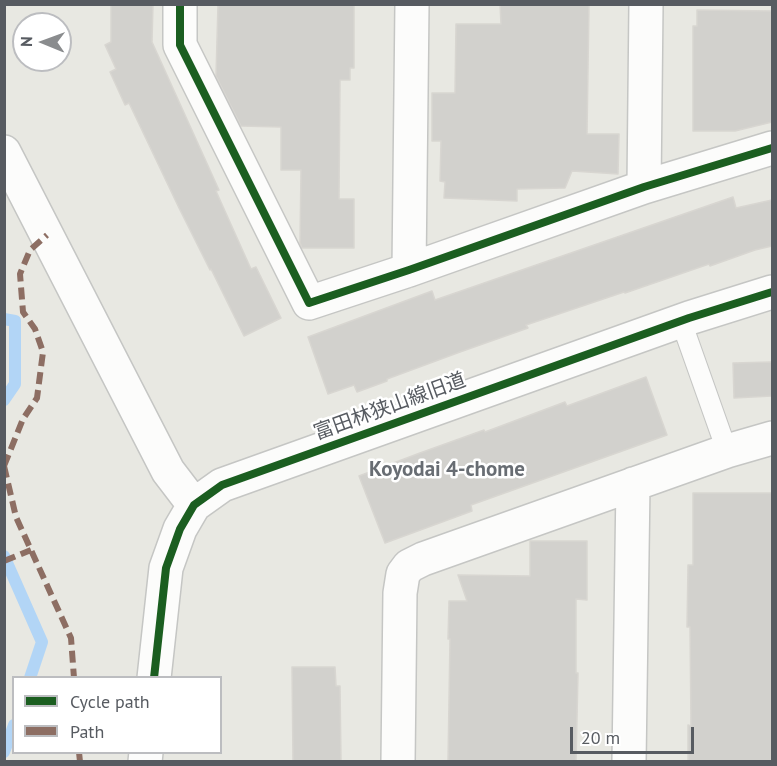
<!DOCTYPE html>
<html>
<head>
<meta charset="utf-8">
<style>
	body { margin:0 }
	#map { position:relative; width:777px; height:766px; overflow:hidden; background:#e8e8e2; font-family:"PT Sans",sans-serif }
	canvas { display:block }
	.frame { position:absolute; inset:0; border:6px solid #575b61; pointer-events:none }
	.legend { position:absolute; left:12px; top:676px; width:210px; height:78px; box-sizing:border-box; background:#fff; border:2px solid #bcbdc0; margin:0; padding:8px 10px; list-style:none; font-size:18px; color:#575b61 }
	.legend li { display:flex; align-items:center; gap:12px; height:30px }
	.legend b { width:30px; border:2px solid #bcbdc0 }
	.north { position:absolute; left:12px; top:12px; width:60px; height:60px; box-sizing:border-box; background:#fff; border:2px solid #bcbdc0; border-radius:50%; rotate:271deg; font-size:16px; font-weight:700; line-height:24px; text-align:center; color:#575b61 }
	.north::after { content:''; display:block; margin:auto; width:21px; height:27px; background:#8a8c8e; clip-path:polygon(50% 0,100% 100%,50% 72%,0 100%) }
	.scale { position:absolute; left:570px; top:727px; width:124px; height:27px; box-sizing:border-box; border:3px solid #575b61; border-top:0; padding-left:8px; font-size:18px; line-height:21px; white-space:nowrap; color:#575b61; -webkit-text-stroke:4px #fff; paint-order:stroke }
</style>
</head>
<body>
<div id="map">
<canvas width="777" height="766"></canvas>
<div class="frame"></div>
<ul class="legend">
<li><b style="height:8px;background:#1b5e20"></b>Cycle path</li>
<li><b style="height:8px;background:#8d6e63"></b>Path</li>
</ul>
<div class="north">N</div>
<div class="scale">20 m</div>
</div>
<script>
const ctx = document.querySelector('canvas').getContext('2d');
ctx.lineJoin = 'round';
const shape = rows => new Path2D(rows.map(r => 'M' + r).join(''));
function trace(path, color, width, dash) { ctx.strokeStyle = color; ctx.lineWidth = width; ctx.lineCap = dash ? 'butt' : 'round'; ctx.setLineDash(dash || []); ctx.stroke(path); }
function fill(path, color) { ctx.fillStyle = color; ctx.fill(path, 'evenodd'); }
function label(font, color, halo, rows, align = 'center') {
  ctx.font = font + ' "PT Sans","Noto Sans JP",sans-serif'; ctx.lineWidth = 5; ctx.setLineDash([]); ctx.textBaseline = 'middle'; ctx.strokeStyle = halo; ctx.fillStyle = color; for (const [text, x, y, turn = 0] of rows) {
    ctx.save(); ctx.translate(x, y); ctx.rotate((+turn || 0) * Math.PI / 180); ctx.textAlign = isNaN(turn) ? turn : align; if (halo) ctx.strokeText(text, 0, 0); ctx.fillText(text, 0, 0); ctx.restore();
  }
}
const stream = shape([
	[4,319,15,321,15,384,4,400],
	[4,556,42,642,30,678],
	[4,752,14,725]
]);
const building = shape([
	[111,4,153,4,152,42,219,190,216,191,251,269,256,267,281,318,244,336,211,269,210,270,179,208,129,103,125,105,110,72,116,69,105,45,111,42,111,4],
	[218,4,354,4,354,68,350,68,350,80,340,80,339,199,354,199,354,248,302,248,300,243,301,170,281,170,281,127,241,126,216,76,218,4],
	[500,4,589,4,587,134,619,134,618,174,572,171,565,188,517,189,517,201,444,198,445,182,440,181,441,141,432,141,432,93,455,93,456,24,501,24,500,4],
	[697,10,772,11,772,122,735,131,693,131,693,26,697,26,697,10],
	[733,197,736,208,772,200,772,246,755,250,710,266,709,264,625,293,624,292,526,325,528,328,460,352,387,379,387,381,357,392,354,385,328,394,308,337,432,291,435,300,733,197],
	[772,362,772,396,734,398,733,363,772,362],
	[646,377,667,435,471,505,472,511,385,543,359,476,420,453,484,430,485,432,565,402,567,406,646,377],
	[693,493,772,493,772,762,688,762,688,725,691,726,690,627,687,627,688,565,693,565,693,493],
	[530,541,587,541,587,600,576,599,576,673,578,673,576,762,448,762,450,639,448,639,449,601,467,601,458,575,530,576,530,541],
	[292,667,335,667,336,686,340,686,341,762,293,762,292,667]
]);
const service = shape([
	[681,321,727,451]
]);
const minor = shape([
	[180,4,180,45,309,303,409,270,644,187,772,148],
	[644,187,646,4],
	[409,270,412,4],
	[398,762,400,593,403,574,409,566,423,559,727,451,772,438],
	[629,762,633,484]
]);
const tertiary = shape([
	[4,152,168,471,194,505],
	[154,678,166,568,180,529,194,505,222,485,689,318,772,292],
	[145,762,146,752]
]);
const quiet = shape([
	[4,466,23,419,37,398,43,352,35,329,23,312,20,274,30,250,47,235],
	[4,466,16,517,71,638,74,678],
	[4,561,31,550],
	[79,752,80,762]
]);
const cycleway = shape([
	[180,4,180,45,309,303,409,270,644,187,772,148],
	[154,678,166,568,180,529,194,505,222,485,689,318,772,292]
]);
const streetNames = [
	["富田林狭山線旧道",390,407,-20]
];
const neighbourhoodNames = [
	["Koyodai 4-chome",447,470]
];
trace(stream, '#b2d5f6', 12);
fill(building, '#d2d1cd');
trace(building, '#d8d6d1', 1.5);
trace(service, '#c5c6c4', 22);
trace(minor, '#c5c6c4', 36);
trace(tertiary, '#c5c6c4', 36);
trace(service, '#fcfcfb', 20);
trace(minor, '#fcfcfb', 33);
trace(tertiary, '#fcfcfb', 33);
trace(quiet, '#8d6e63', 6, [12, 6]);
trace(cycleway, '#1b5e20', 8);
label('20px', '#575b61', '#fff', streetNames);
label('bold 21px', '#686d73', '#fff', neighbourhoodNames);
</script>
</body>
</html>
